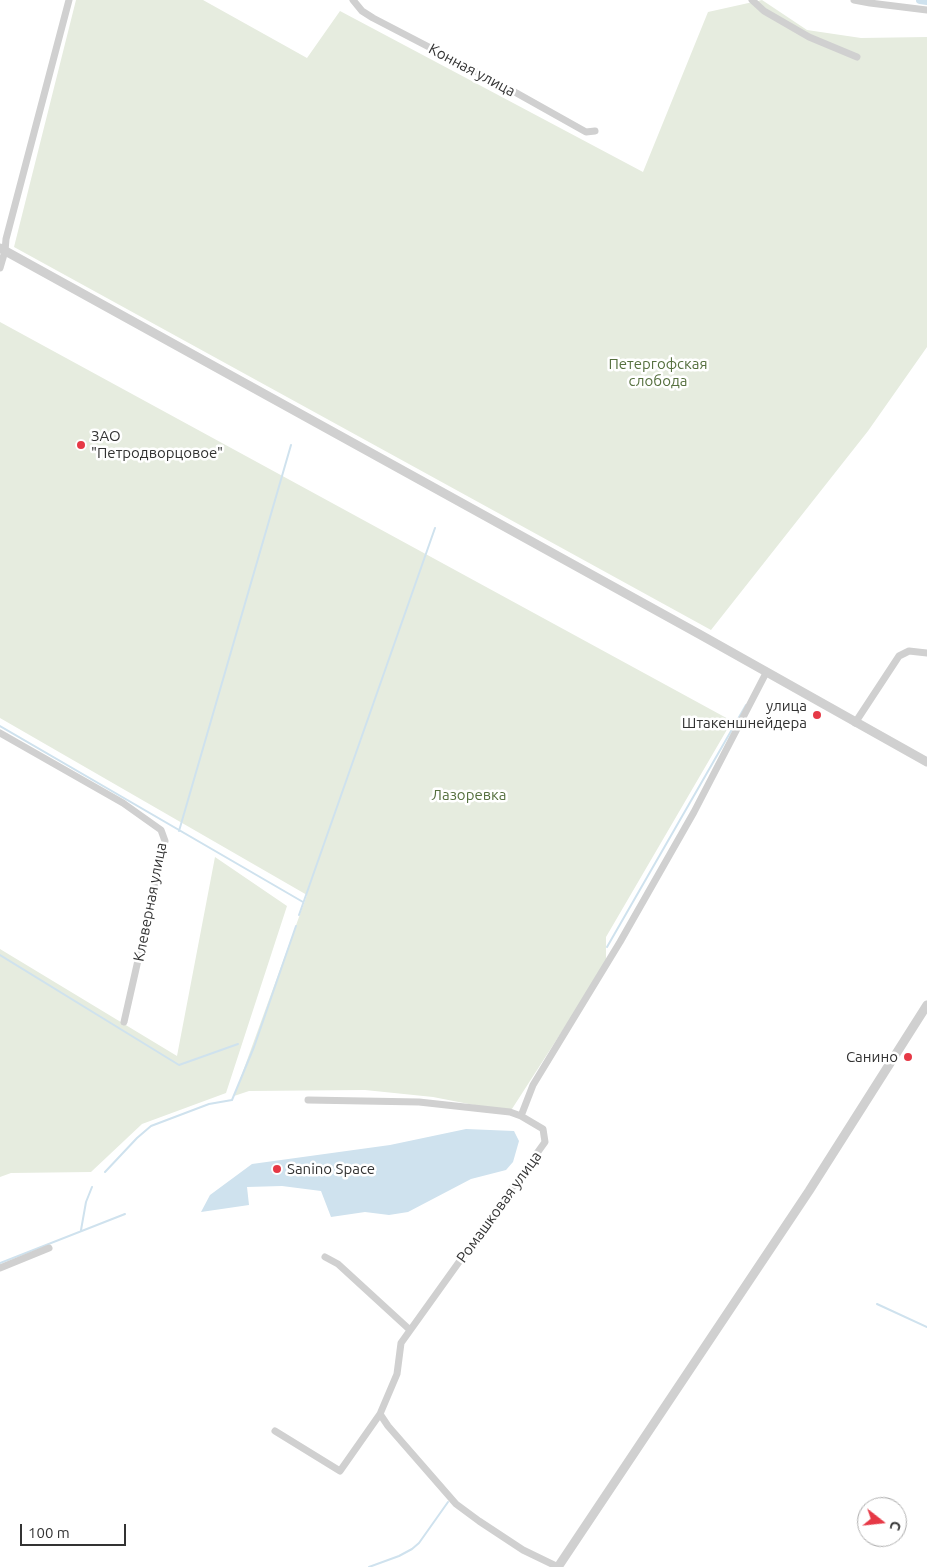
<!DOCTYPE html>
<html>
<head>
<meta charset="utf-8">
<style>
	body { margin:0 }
	#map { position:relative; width:927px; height:1567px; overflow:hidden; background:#fff; font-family:Ubuntu,sans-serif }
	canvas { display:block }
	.north { position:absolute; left:857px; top:1497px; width:50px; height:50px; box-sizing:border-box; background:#fff; border:1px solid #adadad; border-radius:50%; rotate:106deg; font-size:14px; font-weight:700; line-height:20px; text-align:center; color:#333 }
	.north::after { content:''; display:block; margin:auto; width:18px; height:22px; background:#e63946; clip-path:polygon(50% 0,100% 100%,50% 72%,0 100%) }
	.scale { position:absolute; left:20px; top:1524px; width:106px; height:22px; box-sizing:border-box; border:2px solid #333; border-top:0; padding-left:6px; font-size:15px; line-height:18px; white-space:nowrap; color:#333; -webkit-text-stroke:4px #fff; paint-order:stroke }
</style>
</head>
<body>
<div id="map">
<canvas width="927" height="1567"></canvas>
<div class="north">С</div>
<div class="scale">100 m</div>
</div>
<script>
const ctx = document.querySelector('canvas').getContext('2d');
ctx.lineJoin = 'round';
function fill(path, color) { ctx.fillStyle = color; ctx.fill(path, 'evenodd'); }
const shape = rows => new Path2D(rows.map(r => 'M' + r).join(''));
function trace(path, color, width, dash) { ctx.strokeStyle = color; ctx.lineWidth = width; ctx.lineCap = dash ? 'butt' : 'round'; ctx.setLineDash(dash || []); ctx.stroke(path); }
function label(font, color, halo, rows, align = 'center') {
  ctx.font = font + ' Ubuntu,sans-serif'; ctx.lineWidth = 5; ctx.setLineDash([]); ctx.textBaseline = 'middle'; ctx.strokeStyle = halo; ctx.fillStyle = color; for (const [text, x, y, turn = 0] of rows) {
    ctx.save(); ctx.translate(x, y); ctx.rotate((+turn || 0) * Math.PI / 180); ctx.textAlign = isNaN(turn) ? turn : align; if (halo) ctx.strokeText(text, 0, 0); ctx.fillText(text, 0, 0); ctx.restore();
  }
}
const green = shape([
	[76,0,203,0,307,58,340,11,643,172,708,12,762,0,807,30,861,38,927,37,927,347,868,431,711,630,14,247],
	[0,322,732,721,606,937,606,963,510,1112,433,1097,365,1090,249,1091,234,1096,307,895,0,718],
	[215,857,287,906,226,1093,142,1124,91,1172,11,1173,0,1177,0,949,177,1056]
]);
const water = shape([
	[466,1129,514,1131,519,1141,513,1162,506,1170,471,1179,408,1212,389,1215,365,1212,331,1217,321,1191,282,1186,247,1187,249,1205,201,1212,210,1195,252,1164,390,1145]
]);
const stream = shape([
	[0,726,303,902],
	[179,831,291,445],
	[299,915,435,528],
	[607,947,746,705],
	[0,955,179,1065,238,1044],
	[105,1172,137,1138,151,1126,209,1104,232,1100,254,1047,296,926],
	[81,1230,86,1202,92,1187],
	[0,1263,125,1214],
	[877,1304,927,1327],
	[369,1567,399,1556,412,1549,419,1543,448,1502]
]);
const canal = shape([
	[920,0,927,1]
]);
const minor = shape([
	[353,0,362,11,373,18,504,86,586,132,595,131],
	[752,0,764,11,809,37,857,57],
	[854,0,870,3,927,10],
	[0,268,5,251,6,239,69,0],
	[855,723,899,656,909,651,927,653],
	[0,733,123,803,161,830,165,841,124,1022],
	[308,1100,419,1102,510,1112,521,1116,543,1129,545,1142,401,1343,397,1374,380,1414,388,1426,456,1504,479,1521,523,1550,558,1567],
	[521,1116,533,1085,620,942,694,812,766,673],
	[325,1257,338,1264,410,1330],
	[0,1268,49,1248],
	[275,1431,340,1471,380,1414]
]);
const tertiary = shape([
	[0,248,699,634,927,762],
	[558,1567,809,1191,927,1005]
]);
const markers = [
	[81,445,5,"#e63946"],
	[817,715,5,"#e63946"],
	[908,1057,5,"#e63946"],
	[277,1169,5,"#e63946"]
];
const streetNames = [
	["Конная улица",472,70,28],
	["Клеверная улица",150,902,-79],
	["Ромашковая улица",499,1207,-54]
];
const parkNames = [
	["Петергофская",658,364],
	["слобода",658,381],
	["Лазоревка",469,795]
];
const poiNames = [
	["ЗАО",91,436],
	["\"Петродворцовое\"",91,453],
	["улица",807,706,"right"],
	["Штакеншнейдера",807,723,"right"],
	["Санино",898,1057,"right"],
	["Sanino Space",287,1169]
];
fill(green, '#e6ecdf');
fill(water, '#cfe2ee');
trace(stream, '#cfe2ee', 2);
trace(canal, '#cfe2ee', 8);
trace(minor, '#d0d0d0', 7);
trace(tertiary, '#d0d0d0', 9);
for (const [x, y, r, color] of markers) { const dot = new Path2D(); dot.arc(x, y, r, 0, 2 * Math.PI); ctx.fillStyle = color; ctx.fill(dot); trace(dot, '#fff', 2); }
label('15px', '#333', '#fff', streetNames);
label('15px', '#56703f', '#fff', parkNames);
label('15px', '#333', '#fff', poiNames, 'left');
</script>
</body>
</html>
